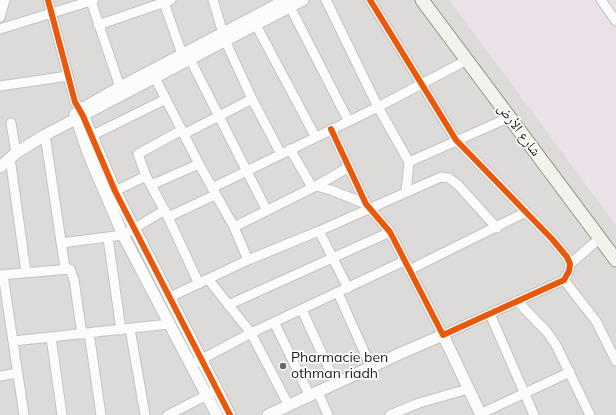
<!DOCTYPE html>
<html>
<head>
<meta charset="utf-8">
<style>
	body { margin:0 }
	canvas { display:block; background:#eeebe9 }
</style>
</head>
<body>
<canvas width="616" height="415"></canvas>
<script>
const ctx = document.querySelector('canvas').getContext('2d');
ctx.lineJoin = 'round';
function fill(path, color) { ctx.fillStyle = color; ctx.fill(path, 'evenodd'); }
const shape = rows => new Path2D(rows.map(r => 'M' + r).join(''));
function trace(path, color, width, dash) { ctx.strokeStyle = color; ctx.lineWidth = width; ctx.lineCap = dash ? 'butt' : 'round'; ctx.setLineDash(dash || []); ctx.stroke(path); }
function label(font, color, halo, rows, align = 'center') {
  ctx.font = font + ' Mulish,"Noto Naskh Arabic",sans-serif'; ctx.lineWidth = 3.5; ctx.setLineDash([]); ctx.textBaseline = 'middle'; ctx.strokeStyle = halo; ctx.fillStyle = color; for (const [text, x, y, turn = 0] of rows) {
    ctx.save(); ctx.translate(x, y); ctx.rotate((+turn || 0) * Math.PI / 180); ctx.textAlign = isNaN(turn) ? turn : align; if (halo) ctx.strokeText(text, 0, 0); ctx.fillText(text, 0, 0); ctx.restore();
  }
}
const residential = shape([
	[0,0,616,0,616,415,0,415]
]);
const industrial = shape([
	[449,0,616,0,616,225]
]);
const minor = shape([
	[48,0,75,102,81,110],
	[213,0,225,40,252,99,281,154],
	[326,0,378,107,409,162,510,117],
	[601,0,616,21],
	[91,1,120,87],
	[287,1,348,120],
	[164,3,182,54],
	[0,17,5,0],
	[98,25,171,0],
	[256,25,315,136],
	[0,29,94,0],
	[190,59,267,211],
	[152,72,199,164,234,227,248,260],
	[0,86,68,76],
	[11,123,16,153],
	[331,129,366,204,390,232,443,335,564,280,569,271,570,264,567,257,552,239,456,140,370,0],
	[182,130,138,154,146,176,168,217,199,284],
	[184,134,252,99],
	[45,135,65,268],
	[91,136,166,99],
	[290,149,312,187],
	[10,158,26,272],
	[151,185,199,164],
	[316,186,349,167],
	[212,188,378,107,467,60],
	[115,191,146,176],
	[406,192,409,162],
	[168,217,215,195],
	[234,227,316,186,331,190,366,204],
	[319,231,348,288],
	[108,238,121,330],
	[61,243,123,235,165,210],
	[570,264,600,238],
	[409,270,526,212],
	[0,275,70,269,74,280,82,334],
	[3,275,24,415],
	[208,279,251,333,289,406],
	[564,280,596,321,616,361],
	[338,293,371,367],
	[170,297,248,260,319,231,441,177,449,178,458,185,497,228],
	[517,301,547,332,556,345,590,415],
	[228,305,390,232],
	[302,310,336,384],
	[490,314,534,415],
	[274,322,310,396],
	[130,329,145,415],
	[89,333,101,415],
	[51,337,62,415],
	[14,341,169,324],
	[191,365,251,333,404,261],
	[0,376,18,373],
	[318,392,328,415],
	[480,414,570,372],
	[168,415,211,393],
	[390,415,419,403,468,389]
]);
const tertiary = shape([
	[80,110,120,87,286,0],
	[81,110,115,191,230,415],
	[75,114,88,153,123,235,217,415],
	[0,167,16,153,45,135,303,0],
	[268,415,399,354,443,335,481,415]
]);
const secondary = shape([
	[422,0,616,260]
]);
const cycleway = shape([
	[48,0,75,102,83,116,115,191,230,415],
	[331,129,366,204,390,232,443,335,564,280,569,271,570,264,567,257,552,239,456,140,370,0]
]);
const markers = [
	[283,366,4,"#686766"]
];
const streetNames = [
	["شارع الأرض",519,130,53]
];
const poiNames = [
	["Pharmacie ben",291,358],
	["othman riadh",291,374]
];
fill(residential, '#dddbda');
fill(industrial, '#ebe1e8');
trace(minor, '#c4c2c1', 11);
trace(tertiary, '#c4c2c1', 13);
trace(secondary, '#989581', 15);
trace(minor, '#fcfcfc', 9);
trace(tertiary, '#fcfcfc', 11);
trace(secondary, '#f4f2ec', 13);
trace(cycleway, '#e8590c', 6);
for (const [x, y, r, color] of markers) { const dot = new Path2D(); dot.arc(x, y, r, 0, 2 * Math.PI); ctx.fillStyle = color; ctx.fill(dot); trace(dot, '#fff', 1.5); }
label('14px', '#202020', '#fff', streetNames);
label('14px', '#202020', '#fff', poiNames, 'left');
</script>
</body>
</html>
